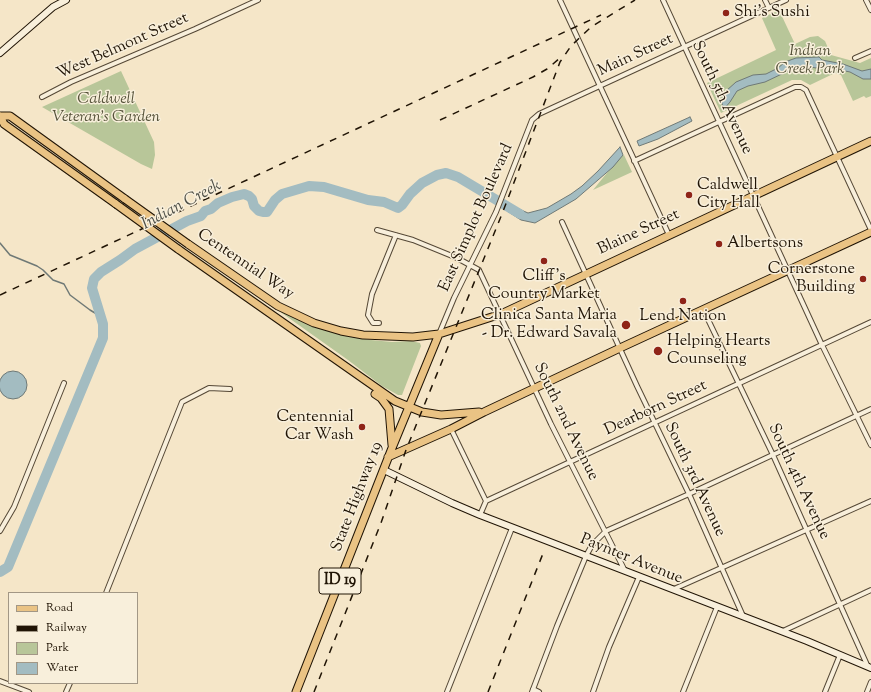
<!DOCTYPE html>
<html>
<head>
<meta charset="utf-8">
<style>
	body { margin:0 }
	#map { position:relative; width:871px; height:692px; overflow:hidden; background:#f5e6c8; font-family:"Sorts Mill Goudy",serif }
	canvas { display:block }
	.legend { position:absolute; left:8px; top:592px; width:130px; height:92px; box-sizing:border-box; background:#f8efdb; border:1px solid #a29785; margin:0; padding:5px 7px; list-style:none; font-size:12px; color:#201405 }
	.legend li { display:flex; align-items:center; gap:8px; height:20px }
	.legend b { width:20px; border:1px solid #a29785 }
</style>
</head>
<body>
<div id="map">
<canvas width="871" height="692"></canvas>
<ul class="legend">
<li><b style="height:5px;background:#eac384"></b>Road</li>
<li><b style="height:5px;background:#201405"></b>Railway</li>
<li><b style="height:11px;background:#b8c699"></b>Park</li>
<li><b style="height:11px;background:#a3bcc1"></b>Water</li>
</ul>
</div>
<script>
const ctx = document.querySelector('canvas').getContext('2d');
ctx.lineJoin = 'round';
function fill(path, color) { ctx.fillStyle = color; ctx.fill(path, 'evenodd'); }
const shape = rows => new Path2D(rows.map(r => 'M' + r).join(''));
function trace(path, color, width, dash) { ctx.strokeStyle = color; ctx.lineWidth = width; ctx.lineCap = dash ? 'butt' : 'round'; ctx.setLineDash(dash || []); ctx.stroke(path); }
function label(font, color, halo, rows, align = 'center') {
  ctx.font = font + ' "Sorts Mill Goudy",serif'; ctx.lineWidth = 3; ctx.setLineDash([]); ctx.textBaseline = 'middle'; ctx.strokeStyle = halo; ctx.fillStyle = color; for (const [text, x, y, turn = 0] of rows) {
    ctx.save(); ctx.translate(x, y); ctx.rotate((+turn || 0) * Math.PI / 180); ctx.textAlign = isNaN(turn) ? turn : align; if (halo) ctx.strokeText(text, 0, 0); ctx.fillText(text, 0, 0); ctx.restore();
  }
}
const green = shape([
	[779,10,795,44,810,37,818,36,825,41,831,55,860,63,871,58,871,96,866,98,864,96,853,101,841,75,835,73,810,85,801,80,792,80,721,113,707,83,776,50,762,18],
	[121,71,154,142,155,155,152,169,141,164,42,107],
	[624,155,632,172,593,190,620,157],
	[279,311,309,324,342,335,371,340,392,342,411,341,420,343,421,346,402,395,398,395,382,386,348,360]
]);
const water = shape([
	[819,57,822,60,843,64,862,71,871,69,871,79,863,79,850,72,822,66,819,66,816,68,805,66,800,67,786,72,765,82,748,86,737,91,730,102,724,109,721,101,726,91,736,82,753,75,766,74,778,68,785,62,796,58,819,57],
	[690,117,692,121,658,139,639,146,637,141,690,117],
	[620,147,623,155,613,167,576,199,535,223,521,220,507,211,510,205,528,213,547,208,571,194,582,186,598,171,620,147],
	'-1 385a14 14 0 1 1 28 0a14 14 0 1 1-28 0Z'
]);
const stream = shape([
	[0,243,10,255,37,266,43,270,53,280,64,284,70,295,90,310,100,316]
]);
const river = shape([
	[0,572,8,567,103,338,103,324,92,288,94,279,101,272,120,260,135,249,187,221,201,216,205,211,211,209,218,203,232,197,244,194,249,196,252,199,254,206,259,211,263,212,267,212,275,200,282,194,309,186,324,187,368,200,384,202,398,208,402,205,410,194,422,183,437,175,446,173,458,177,520,214]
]);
const street = shape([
	[560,0,669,235],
	[663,0,822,345,871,445],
	[765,0,769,8],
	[866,0,871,10],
	[855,58,871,51],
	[42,97,71,82,195,29,258,0],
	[634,161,795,87,801,87,806,90,871,230],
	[562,222,637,386,689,494,743,616],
	[377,230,413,240,457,258,479,270,551,424,625,571],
	[703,309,773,455,868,667],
	[379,323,373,323,368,315,372,294,396,235],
	[439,334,454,298,496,212,532,120,539,114,786,0],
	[451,429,486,501],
	[480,515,486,501,871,322],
	[0,531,14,507,64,383],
	[674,589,871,501],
	[106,593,182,402,209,388,230,389],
	[783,631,871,590],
	[0,681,29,692],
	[533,689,539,692],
	[66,692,70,683],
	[447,692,512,528],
	[532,692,557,626,586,556,592,545,606,531,689,494,871,409],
	[593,692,609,647,639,577],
	[683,692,717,607],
	[825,692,840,655],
	[867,692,871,682]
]);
const secondary = shape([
	[0,53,53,7,66,0],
	[384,470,452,503,480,515,807,641,871,668]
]);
const primary = shape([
	[0,116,10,116,125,199],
	[0,116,4,124,116,204],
	[188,244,278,306,314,323,341,331,363,335,413,337,439,334,501,314,871,141],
	[178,249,395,401,422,412,441,415,479,412],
	[375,394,381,398,389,409,392,445],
	[388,457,451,429,484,412,620,348,871,232],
	[296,692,392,448,439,334]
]);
const rail = shape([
	[440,120,533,77,547,69,560,58],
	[0,295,601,15],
	[314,692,381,523,406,450,502,214,560,62,571,46,591,27,635,0],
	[488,692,544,551]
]);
const primaryBridge = shape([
	[125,199,188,244],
	[116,204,178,249]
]);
const markers = [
	[726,13,4,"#8f2418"],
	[689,195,4,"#8f2418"],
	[719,244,4,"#8f2418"],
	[544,261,4,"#8f2418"],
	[863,279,4,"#8f2418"],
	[683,301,4,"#8f2418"],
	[626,325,5,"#8f2418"],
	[658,351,5,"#8f2418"],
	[362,427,4,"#8f2418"]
];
const shields = [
	[340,581,42]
];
const shieldNames = [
	["ID 19",340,581]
];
const poiNames = [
	["Shi's Sushi",734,13],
	["Caldwell",697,186],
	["City Hall",697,204],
	["Albertsons",727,244],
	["Cornerstone",855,270,"right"],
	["Building",855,288,"right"],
	["Cliff's",544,277,"center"],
	["Country Market",544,295,"center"],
	["Clinica Santa Maria",617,316,"right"],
	["- Dr. Edward Savala",617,334,"right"],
	["Lend Nation",683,317,"center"],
	["Helping Hearts",667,342],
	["Counseling",667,360],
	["Centennial",354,418,"right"],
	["Car Wash",354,436,"right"]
];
const streetNames = [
	["West Belmont Street",123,47,-24],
	["Main Street",636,56,-25],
	["South 5th Avenue",721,98,65],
	["East Simplot Boulevard",477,218,-66],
	["Blaine Street",639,233,-25],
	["Centennial Way",245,265,34],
	["Dearborn Street",656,409,-25],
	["South 2nd Avenue",565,422,64],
	["South 3rd Avenue",694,480,65],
	["South 4th Avenue",798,482,65],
	["State Highway 19",358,497,-69],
	["Paynter Avenue",631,560,22]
];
const parkNames = [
	["Indian",810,52],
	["Creek Park",810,70],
	["Caldwell",106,100],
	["Veteran's Garden",106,118]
];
const waterNames = [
	["Indian Creek",182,206,-28]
];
fill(green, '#b8c699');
fill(water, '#a3bcc1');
trace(water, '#6f7976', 1);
trace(stream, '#6f7976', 1.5);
trace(river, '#a3bcc1', 10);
trace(street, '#554836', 6);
trace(secondary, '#201405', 8);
trace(primary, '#201405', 9);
trace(street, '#f8efdb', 4);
trace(secondary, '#f8efdb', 6);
trace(primary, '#eac384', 7);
trace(rail, '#201405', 1.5, [7, 7]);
trace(primaryBridge, '#201405', 9, []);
trace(primaryBridge, '#eac384', 7);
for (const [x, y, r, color] of markers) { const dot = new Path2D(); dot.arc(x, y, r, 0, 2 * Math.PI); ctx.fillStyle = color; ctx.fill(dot); trace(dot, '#f8efdb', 1.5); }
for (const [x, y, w] of shields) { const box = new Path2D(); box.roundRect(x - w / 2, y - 13, w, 26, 3); ctx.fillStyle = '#f8efdb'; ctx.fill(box); trace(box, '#201405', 1); }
label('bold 15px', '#201405', null, shieldNames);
label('16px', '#201405', '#f8efdb', poiNames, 'left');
label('16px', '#201405', '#f8efdb', streetNames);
label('italic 16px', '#555239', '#f8efdb', parkNames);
label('italic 17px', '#4e4f47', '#f8efdb', waterNames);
</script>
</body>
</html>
